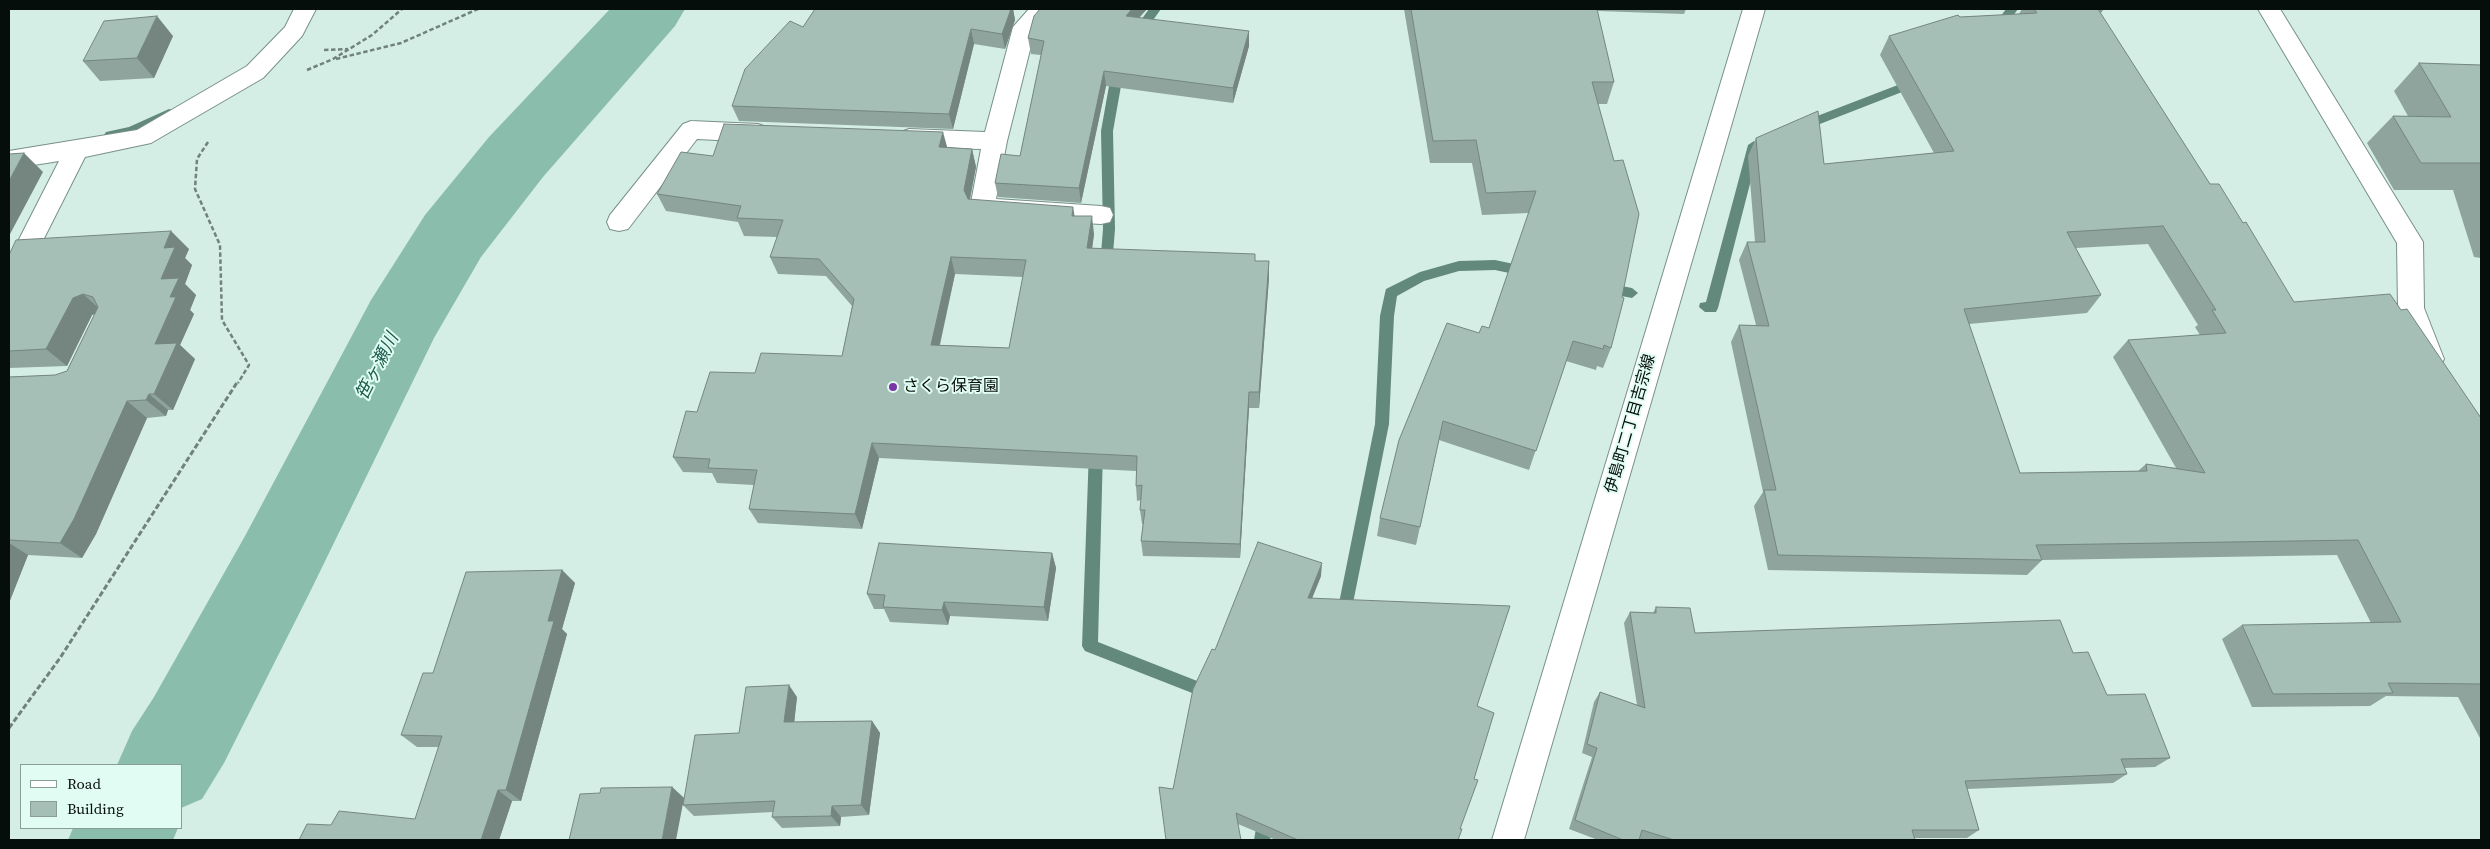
<!DOCTYPE html>
<html>
<head>
<meta charset="utf-8">
<style>
	body { margin:0 }
	#map { position:relative; width:2490px; height:849px; overflow:hidden; background:#d4eee5; font-family:"Source Serif 4",serif }
	canvas { display:block }
	.frame { position:absolute; inset:0; border:10px solid #060e0b; pointer-events:none }
	.legend { position:absolute; left:20px; top:764px; width:162px; height:65px; box-sizing:border-box; background:#e1fcf2; border:1px solid #899d96; margin:0; padding:6px 9px; list-style:none; font-size:15px; color:#060e0b }
	.legend li { display:flex; align-items:center; gap:10px; height:25px }
	.legend b { width:25px; border:1px solid #899d96 }
</style>
</head>
<body>
<div id="map">
<canvas width="2490" height="849"></canvas>
<div class="frame"></div>
<ul class="legend">
<li><b style="height:6px;background:#fff"></b>Road</li>
<li><b style="height:14px;background:#a5bfb6"></b>Building</li>
</ul>
</div>
<script>
const ctx = document.querySelector('canvas').getContext('2d');
ctx.lineJoin = 'round';
const shape = rows => new Path2D(rows.map(r => 'M' + r).join(''));
function fill(path, color) { ctx.fillStyle = color; ctx.fill(path, 'evenodd'); }
function trace(path, color, width, dash) { ctx.strokeStyle = color; ctx.lineWidth = width; ctx.lineCap = dash ? 'butt' : 'round'; ctx.setLineDash(dash || []); ctx.stroke(path); }
function label(font, color, halo, rows, align = 'center') {
  ctx.font = font + ' "Source Serif 4","Noto Sans JP",serif'; ctx.lineWidth = 4; ctx.setLineDash([]); ctx.textBaseline = 'middle'; ctx.strokeStyle = halo; ctx.fillStyle = color; for (const [text, x, y, turn = 0] of rows) {
    ctx.save(); ctx.translate(x, y); ctx.rotate((+turn || 0) * Math.PI / 180); ctx.textAlign = isNaN(turn) ? turn : align; if (halo) ctx.strokeText(text, 0, 0); ctx.fillText(text, 0, 0); ctx.restore();
  }
}
const stream = shape([
	[1149,9,1161,9,1141,37,1133,37,1131,34,1149,9],
	[2006,9,2018,9,2002,31,1994,31,1992,28,2006,9],
	[1118,65,1124,69,1113,131,1115,229,1112,266,1106,271,1100,266,1103,229,1101,131,1112,69,1118,65],
	[1916,78,1920,79,1920,85,1807,129,1803,130,1797,126,1799,123,1916,78],
	[169,109,173,110,175,113,173,116,136,134,110,139,104,135,106,132,129,127,169,109],
	[1754,141,1760,145,1718,308,1716,312,1705,312,1699,307,1700,303,1706,302,1748,145,1754,141],
	[1495,260,1528,267,1534,272,1528,277,1495,270,1459,271,1424,281,1397,296,1394,316,1389,424,1350,618,1348,623,1343,625,1338,623,1336,618,1375,424,1380,316,1385,293,1386,289,1420,272,1459,261,1495,260],
	[1606,283,1632,288,1638,293,1632,298,1601,292,1600,288,1606,283],
	[1096,444,1101,446,1103,450,1098,642,1215,688,1218,693,1215,698,1210,700,1085,651,1082,646,1089,450,1091,446,1096,444],
	[1266,808,1272,810,1274,816,1270,840,1254,840,1258,816,1260,810,1266,808]
]);
const river = shape([
	[610,9,685,9,675,26,543,177,481,257,434,338,309,594,224,763,202,799,181,808,181,765,117,765,132,731,154,697,245,536,371,300,425,215,489,137,610,9],
	[73,828,178,828,173,840,68,840,73,828]
]);
const pathFar1 = shape([
	[324,50,348,49],
	[336,59,401,43,478,9],
	[307,70,333,59,372,35,402,9],
	[208,142,197,159,195,189,220,245,222,320,249,365,238,383]
]);
const path = shape([
	[9,728,60,658,238,381]
]);
const minor = shape([
	[294,9,316,9,302,36,263,78,151,143,85,157,18,290,9,293,9,259,59,161,9,169,9,151,137,130,247,66,285,27,294,9],
	[1029,9,1053,9,1035,30,1007,141,996,199,1101,206,1110,208,1113,215,1110,222,1101,224,982,217,973,215,970,208,981,149,909,147,901,144,897,138,901,132,909,129,985,132,1013,27,1029,9],
	[2258,9,2280,9,2423,242,2424,308,2444,359,2440,367,2431,370,2422,367,2398,308,2397,243,2258,9],
	[691,121,758,124,766,127,770,133,766,139,758,142,697,139,628,229,619,231,610,229,607,222,610,215,683,124,691,121]
]);
const tertiary = shape([
	[1743,9,1765,9,1524,840,1492,840,1743,9]
]);
const wall = shape([
	[815,9,1013,9,1015,20,1005,49,974,44,953,129,739,121,732,106,803,27],
	[1040,9,1147,9,1139,18,1249,46,1233,103,1106,86,1081,203,998,197,995,183,1020,156,1041,55,1031,54,1028,38],
	[1404,9,1686,9,1684,14,1597,11,1614,82,1607,104,1598,104,1611,348,1603,368,1597,366,1596,370,1566,361,1529,470,1439,440,1416,545,1377,536,1380,518,1479,333,1489,328,1529,213,1482,215,1472,163,1430,163],
	[2022,9,2104,9,2101,13,2100,13,2210,184,2243,223,2294,302,2401,310,2481,418,2481,740,2458,697,2386,696,2370,706,2252,707,2222,639,2242,625,2371,623,2337,555,2042,560,2027,575,1768,570,1754,506,1763,492,1731,342,1739,325,1756,325,1739,260,1747,242,1755,242,1748,156,1756,138,1824,164,1934,153,1880,55,1889,36,1960,17,2019,14],
	[2148,244,2198,325,2195,327,2200,335,2128,340,2113,357,2176,468,2146,464,2138,471,2020,473,1969,324,2087,313,2101,295,2076,248],
	[173,36,154,78,100,81,83,61],
	[2419,63,2481,65,2481,258,2474,257,2453,190,2394,190,2367,143,2393,116,2408,116,2394,91],
	[947,147,972,149,976,167,970,200,1075,216,1094,234,1092,248,1255,261,1269,261,1269,278,1259,408,1249,408,1240,558,1143,556,1141,541,1143,524,1142,524,1140,510,1141,500,1137,501,1136,486,1136,471,879,458,862,529,758,523,749,509,754,485,717,483,712,473,683,472,673,457,697,412,755,373,842,356,852,306,826,276,778,274,770,257,777,237,744,236,738,222,666,211,657,194,713,156],
	[955,274,1023,277,1009,348,940,345],
	[189,249,185,258,192,265,185,284,196,295,190,310,194,314,180,345,195,359,173,410,168,410,166,416,147,418,96,534,82,558,28,555,9,603,9,377,55,375,67,371,95,314,92,315,67,366,9,368,9,255],
	[1052,553,1056,568,1048,621,950,616,948,625,890,622,884,609,874,609,867,594],
	[562,570,575,583,562,629,567,634,521,801,512,801,499,840,331,825,415,819,439,747,417,747,401,735],
	[1321,576,1312,598,1477,706,1458,840,1276,840,1238,824,1173,789,1215,650],
	[1656,607,1695,633,2073,653,2107,695,2170,758,2155,767,2124,768,2127,774,2113,783,1967,789,1979,830,1967,838,1915,838,1915,840,1642,840,1639,839,1639,840,1598,840,1569,829,1592,757,1582,753,1594,702,1600,692,1637,705,1624,623,1630,612,1653,613],
	[797,697,794,722,872,721,880,733,869,815,841,817,840,826,782,828,772,817,773,812,694,816,683,805,600,793,672,787,684,798,739,733]
]);
const shadedWall = shape([
	[1011,9,1013,9,1015,20,1005,49,1002,34],
	[1132,9,1147,9,1127,31,1126,16],
	[157,16,173,36,154,78,137,58],
	[971,29,974,44,953,129,949,114],
	[1249,31,1249,46,1233,103,1233,88],
	[1104,71,1106,86,1081,203,1079,188],
	[943,132,948,150,939,147],
	[972,149,976,167,968,208,964,190],
	[24,153,43,172,9,236,9,181],
	[1073,207,1076,224,1072,216],
	[1092,216,1094,234,1090,265,1087,248],
	[171,231,189,249,185,258,192,265,185,284,196,295,190,310,194,314,180,345,195,359,173,410,154,394,155,344,170,297,161,279,164,248],
	[951,257,955,274,936,361,931,345],
	[1269,261,1269,278,1259,408,1259,392],
	[83,294,102,311,92,315,67,366,46,349,73,298],
	[1249,392,1249,408,1240,558,1240,544],
	[149,394,168,410,166,416,146,400],
	[127,401,147,418,96,534,82,558,60,543],
	[872,443,879,458,862,529,855,514],
	[9,543,28,555,9,603],
	[1052,553,1056,568,1048,621,1044,607],
	[1322,563,1321,576,1307,611,1308,598],
	[562,570,575,583,562,629,567,634,521,801,506,790,548,621],
	[944,602,950,616,948,625,942,610],
	[789,685,797,697,793,734,784,722],
	[872,721,880,733,869,815,861,805],
	[672,787,684,798,676,840,662,840],
	[498,790,512,801,499,840,481,840],
	[832,806,841,817,840,826,831,816]
]);
const building = shape([
	[815,9,1011,9,1002,34,971,29,949,114,732,106,745,69,790,21,803,27,815,9],
	[1040,9,1132,9,1126,16,1249,31,1233,88,1104,71,1079,188,995,183,1001,154,1020,156,1044,41,1028,38,1034,16,1040,9],
	[1411,9,1597,9,1614,82,1592,82,1614,161,1623,160,1639,214,1622,297,1624,298,1611,348,1604,345,1603,349,1573,341,1536,451,1443,421,1420,527,1380,518,1399,440,1447,323,1479,333,1482,326,1489,328,1536,191,1486,193,1476,140,1433,141,1411,9],
	[2034,9,2098,9,2210,184,2219,184,2243,223,2246,222,2294,302,2390,294,2401,310,2407,309,2481,418,2481,684,2388,683,2393,693,2273,694,2242,625,2401,622,2358,540,2036,545,2042,560,1778,555,1764,490,1776,490,1739,325,1769,326,1747,242,1765,242,1756,138,1818,111,1824,164,1954,151,1889,36,1958,15,1960,17,2037,13,2034,9],
	[2163,226,2216,310,2212,310,2226,333,2128,340,2205,473,2146,464,2147,471,2020,473,1964,309,2101,295,2067,232,2163,226],
	[157,16,137,58,83,61,104,21,157,16],
	[2419,63,2481,65,2481,163,2421,163,2393,116,2451,117,2419,63],
	[724,124,943,132,939,147,972,149,964,190,968,199,1073,207,1072,216,1092,216,1087,248,1255,254,1255,261,1269,261,1259,392,1249,392,1240,544,1141,541,1145,510,1140,510,1142,485,1136,486,1137,456,872,443,855,514,749,509,757,470,708,468,710,459,673,457,686,411,697,412,710,372,755,373,761,353,842,356,854,299,819,259,770,257,783,220,737,218,741,206,657,194,681,152,713,156,724,124],
	[951,257,1026,260,1009,348,931,345,951,257],
	[24,153,9,181,9,154,24,153],
	[171,231,164,248,175,247,161,279,179,278,170,297,176,297,155,344,177,343,154,394,149,394,146,400,127,401,74,519,60,543,9,540,9,377,55,375,67,371,98,307,93,297,83,294,73,298,46,349,9,351,9,255,16,240,171,231],
	[1258,542,1322,563,1308,598,1510,606,1477,706,1494,713,1474,779,1478,780,1460,829,1462,829,1458,840,1298,840,1236,813,1241,840,1166,840,1159,787,1173,789,1193,689,1212,649,1215,650,1258,542],
	[879,543,1052,553,1044,607,944,602,942,610,883,607,885,595,867,594,879,543],
	[562,570,548,621,554,621,506,790,498,790,481,840,299,840,307,824,331,825,339,811,415,819,442,736,401,735,423,673,433,673,466,572,562,570],
	[1656,607,1690,608,1695,633,2060,620,2073,653,2088,652,2107,695,2145,694,2170,758,2121,759,2127,774,1965,781,1979,830,1912,830,1915,840,1674,840,1642,830,1639,840,1623,840,1575,820,1597,748,1587,744,1600,692,1645,708,1630,612,1656,613,1656,607],
	[789,685,784,722,872,721,861,805,832,806,831,816,772,817,775,801,683,805,695,735,739,733,746,687,789,685],
	[672,787,662,840,569,840,580,794,600,793,601,788,672,787]
]);
const markers = [
	[893,387,5,"#7b35a9"]
];
const poiNames = [
	["さくら保育園",903,387]
];
const streetNames = [
	["伊島町二丁目吉宗線",1631,424,-74]
];
const waterNames = [
	["笹ヶ瀬川",378,367,-63]
];
fill(stream, '#63887c');
fill(river, '#8bbdad');
trace(minor, '#789088', 2);
trace(tertiary, '#789088', 2);
trace(pathFar1, '#71827c', 2.5, [4.5, 2.5]);
trace(path, '#71827c', 3, [5.5, 2.5]);
fill(minor, '#fff');
fill(tertiary, '#fff');
fill(wall, '#8ea49d');
fill(shadedWall, '#74867f');
fill(building, '#a5bfb6');
trace(building, '#74867f', 1);
for (const [x, y, r, color] of markers) { const dot = new Path2D(); dot.arc(x, y, r, 0, 2 * Math.PI); ctx.fillStyle = color; ctx.fill(dot); trace(dot, '#e1fcf2', 2); }
label('16px', '#060e0b', '#e1fcf2', poiNames, 'left');
label('16px', '#060e0b', '#e1fcf2', streetNames);
label('italic 18px', '#1d5c4c', '#e1fcf2', waterNames);
</script>
</body>
</html>
